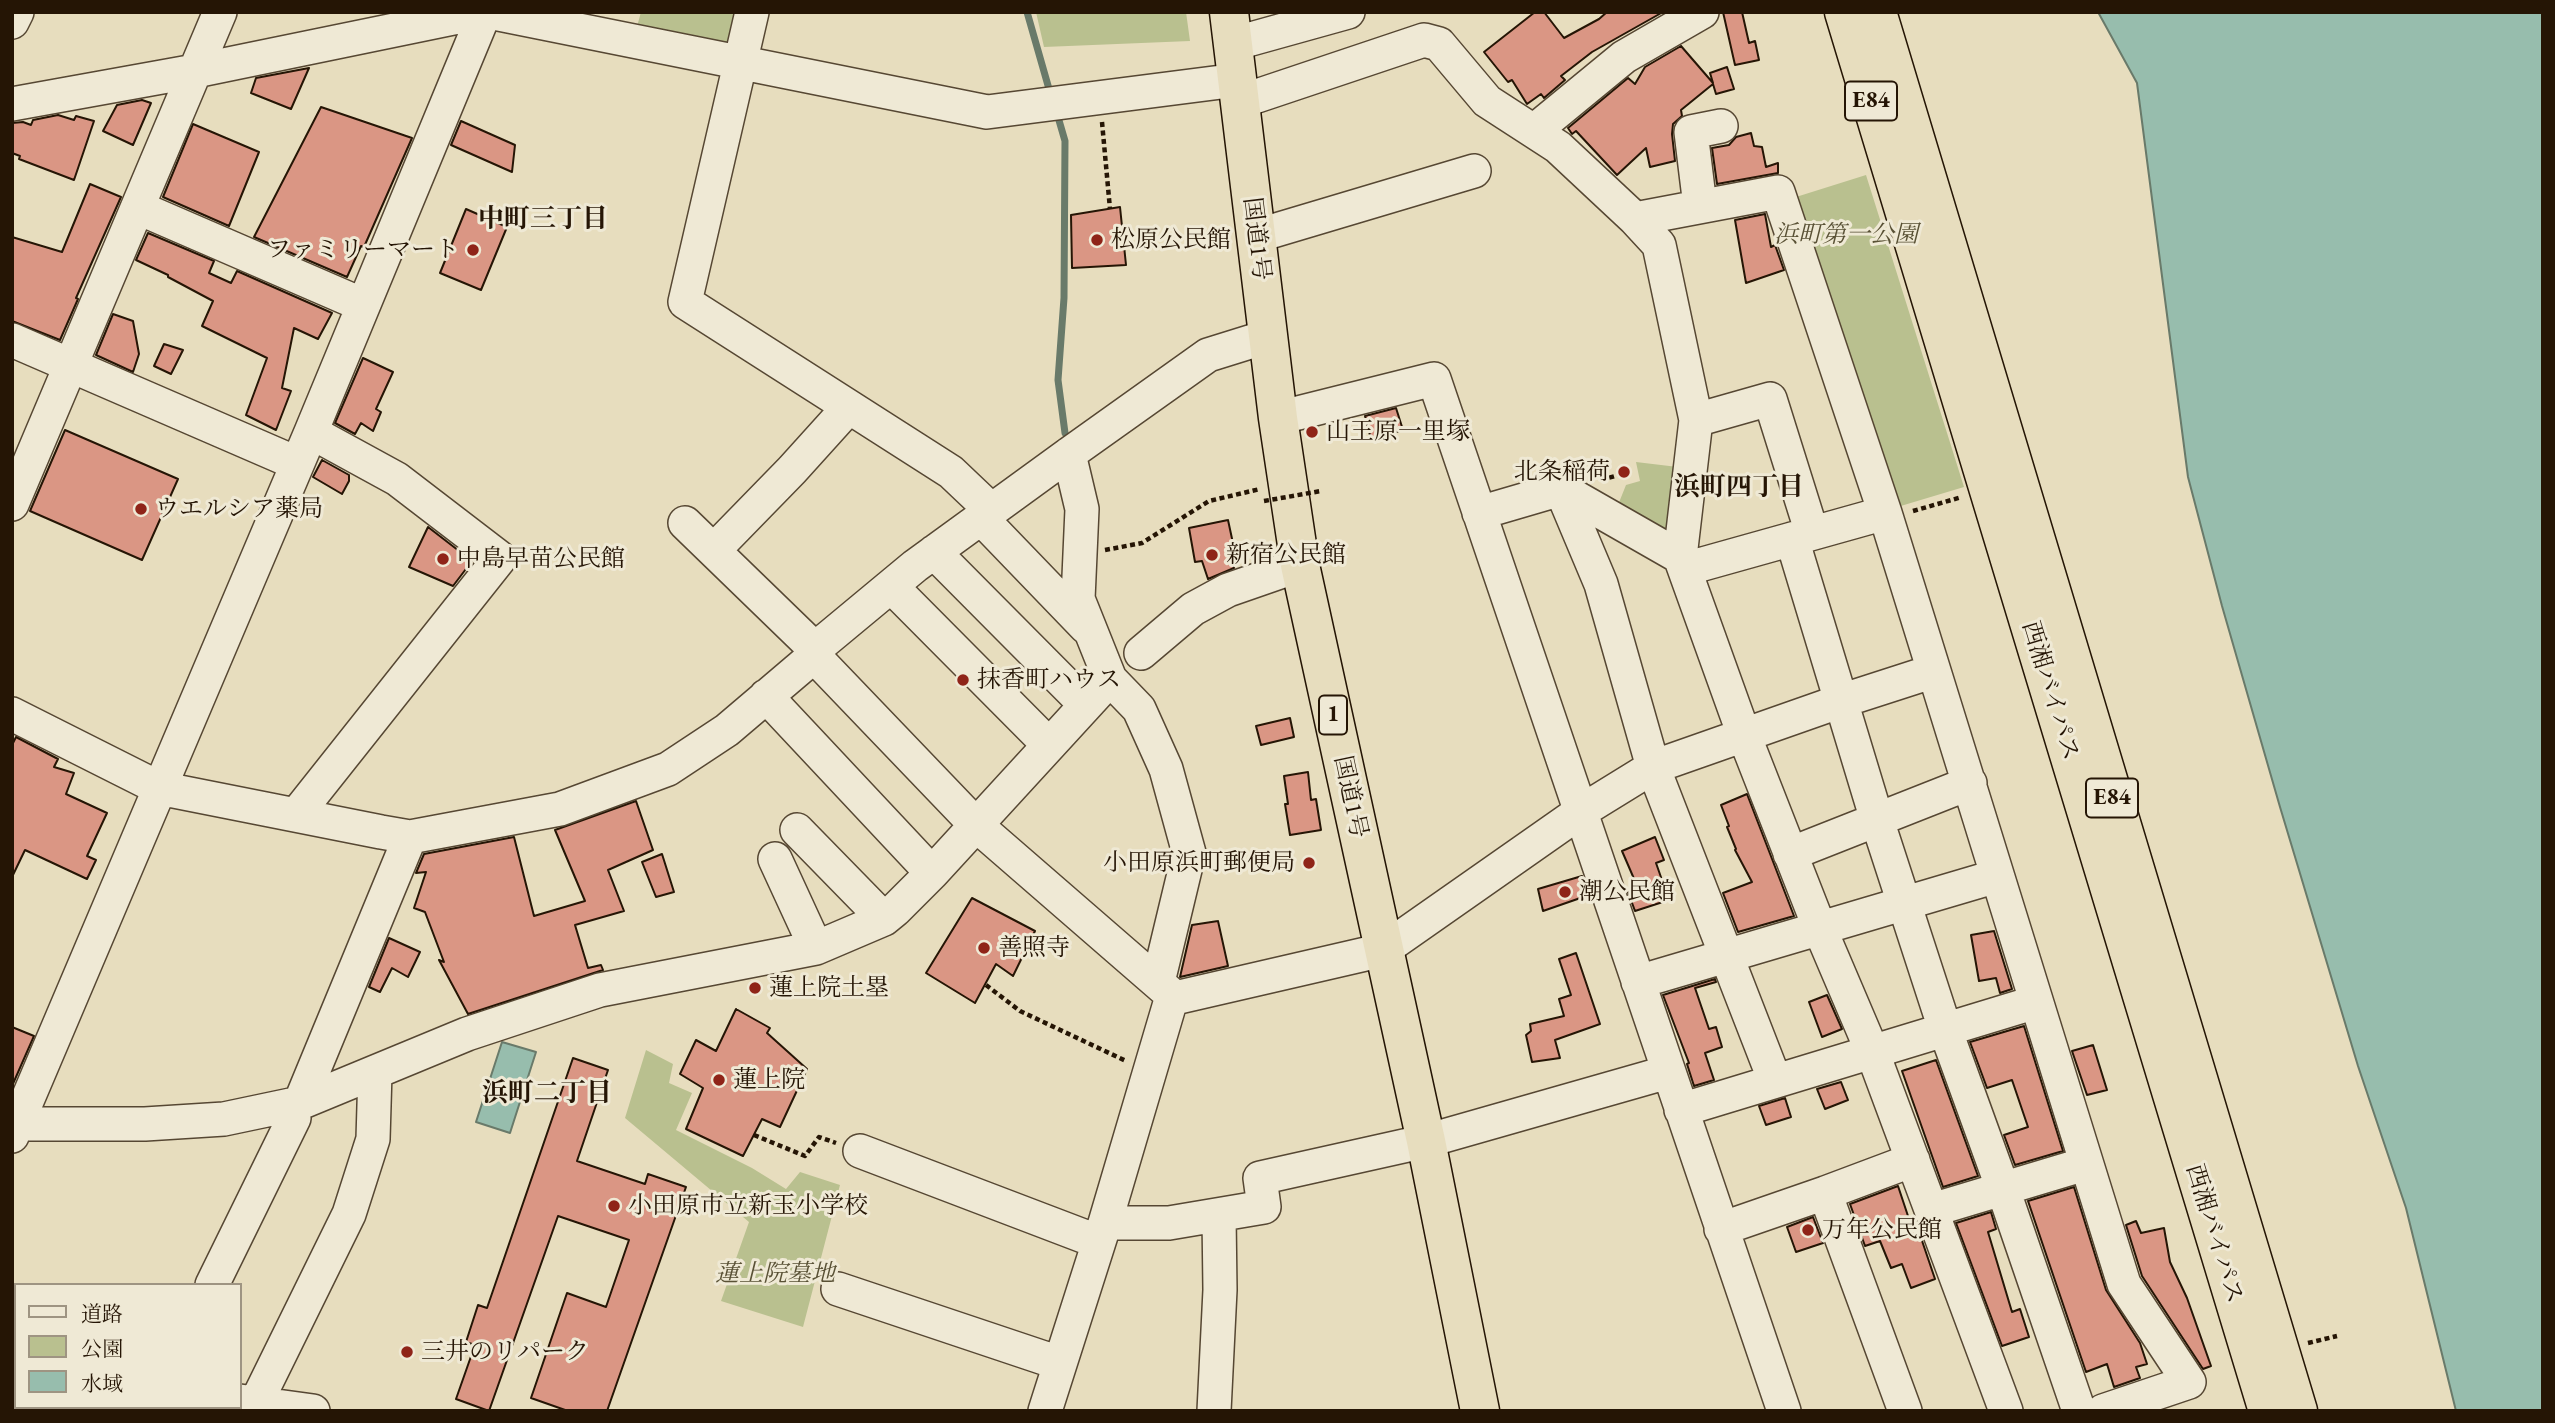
<!DOCTYPE html>
<html>
<head>
<meta charset="utf-8">
<style>
	body { margin:0 }
	#map { position:relative; width:2555px; height:1423px; overflow:hidden; background:#e7ddbe; font-family:"EB Garamond","Noto Serif JP",serif }
	canvas { display:block }
	.frame { position:absolute; inset:0; border:14px solid #251505; pointer-events:none }
	.legend { position:absolute; left:14px; top:1283px; width:228px; height:126px; box-sizing:border-box; background:#efe9d5; border:2px solid #9e9482; margin:0; padding:9px 12px; list-style:none; font-size:21px; color:#251505 }
	.legend li { display:flex; align-items:center; gap:14px; height:35px }
	.legend b { width:35px; border:2px solid #9e9482 }
</style>
</head>
<body>
<div id="map">
<canvas width="2555" height="1423"></canvas>
<div class="frame"></div>
<ul class="legend">
<li><b style="height:9px;background:#efe9d5"></b>道路</li>
<li><b style="height:19px;background:#b9c08f"></b>公園</li>
<li><b style="height:19px;background:#97bdad"></b>水域</li>
</ul>
</div>
<script>
const ctx = document.querySelector('canvas').getContext('2d');
ctx.lineJoin = 'round';
function fill(path, color) { ctx.fillStyle = color; ctx.fill(path, 'evenodd'); }
const shape = rows => new Path2D(rows.map(r => 'M' + r).join(''));
function trace(path, color, width, dash) { ctx.strokeStyle = color; ctx.lineWidth = width; ctx.lineCap = dash ? 'butt' : 'round'; ctx.setLineDash(dash || []); ctx.stroke(path); }
function label(font, color, halo, rows, align = 'center') {
  ctx.font = font + ' "EB Garamond","Noto Serif JP",serif'; ctx.lineWidth = 6; ctx.setLineDash([]); ctx.textBaseline = 'middle'; ctx.strokeStyle = halo; ctx.fillStyle = color; for (const [text, x, y, turn = 0] of rows) {
    ctx.save(); ctx.translate(x, y); ctx.rotate((+turn || 0) * Math.PI / 180); ctx.textAlign = isNaN(turn) ? turn : align; if (halo) ctx.strokeText(text, 0, 0); ctx.fillText(text, 0, 0); ctx.restore();
  }
}
const green = shape([
	[641,12,745,12,738,54,635,34],
	[1036,12,1186,12,1190,41,1044,47],
	[1866,175,1964,487,1894,508,1796,197],
	[1636,462,1686,468,1676,549,1614,515,1626,485,1640,481],
	[646,1050,673,1064,669,1083,692,1093,676,1130,752,1168,786,1189,800,1172,840,1185,803,1327,721,1301,749,1222,625,1118]
]);
const water = shape([
	[2098,12,2543,12,2543,1411,2456,1411,2406,1208,2358,1066,2280,807,2222,606,2188,477,2137,83,2098,12],
	[502,1042,536,1052,510,1133,476,1122,502,1042]
]);
const stream = shape([
	[1027,12,1051,96],
	[1056,110,1065,141,1064,298,1058,380,1065,433]
]);
const building = shape([
	[1535,12,1544,12,1564,38,1599,19,1607,12,1663,12,1592,52,1561,76,1565,80,1544,98,1541,94,1527,104,1512,80,1508,82,1484,52,1535,12],
	[1723,12,1742,12,1749,43,1755,41,1759,60,1735,65,1723,12],
	[1681,46,1713,83,1710,73,1727,67,1734,89,1716,94,1713,84,1681,110,1682,116,1673,124,1672,134,1675,161,1650,167,1646,148,1617,175,1576,131,1572,134,1568,128,1628,78,1635,84,1645,67,1681,46],
	[309,68,291,109,251,93,256,78,309,68],
	[142,100,151,103,133,145,103,131,117,105,142,100],
	[321,107,412,138,364,247,361,246,347,277,254,237,321,107],
	[58,115,74,120,76,116,94,121,74,180,19,159,20,156,12,153,12,123,23,122,31,125,33,120,58,115],
	[461,121,515,145,512,172,451,145,461,121],
	[193,124,259,152,229,226,163,197,193,124],
	[1751,133,1754,146,1762,147,1766,167,1778,163,1778,173,1717,184,1712,148,1729,145,1736,137,1751,133],
	[90,184,121,197,76,298,78,299,60,340,12,321,12,237,62,252,90,184],
	[1120,207,1126,265,1072,268,1071,215,1120,207],
	[466,209,507,227,481,290,440,273,466,209],
	[1765,214,1771,247,1775,245,1784,270,1746,283,1735,220,1765,214],
	[148,233,214,261,209,273,231,283,237,271,332,313,318,339,294,328,282,388,291,391,276,430,246,415,267,358,202,326,213,301,168,277,168,275,136,260,148,233],
	[113,314,133,321,139,354,133,372,96,355,113,314],
	[164,344,183,350,171,374,154,366,164,344],
	[363,358,393,372,376,409,381,412,373,431,361,423,355,434,335,423,363,358],
	[1396,408,1403,430,1371,439,1365,416,1396,408],
	[65,430,178,479,142,560,30,511,65,430],
	[322,460,349,475,349,481,342,494,313,477,322,460],
	[1228,520,1234,548,1228,549,1234,568,1208,579,1202,561,1195,562,1189,528,1228,520],
	[428,527,472,561,453,586,409,567,428,527],
	[1290,718,1294,737,1261,745,1256,726,1290,718],
	[16,737,58,759,54,767,74,773,66,794,107,813,87,856,96,860,87,879,25,850,12,877,12,745,16,737],
	[1308,772,1311,800,1316,799,1321,830,1290,835,1285,804,1288,804,1284,776,1308,772],
	[1747,794,1794,916,1738,932,1723,893,1752,882,1735,850,1736,849,1727,827,1729,826,1721,805,1747,794],
	[636,801,653,850,608,870,624,911,575,925,588,968,601,965,603,970,468,1014,439,960,444,962,425,912,414,908,426,872,416,873,424,854,514,837,534,916,585,901,555,830,636,801],
	[1655,837,1664,860,1656,863,1669,900,1635,911,1628,892,1638,888,1622,851,1655,837],
	[662,854,674,892,656,897,642,862,662,854],
	[1582,876,1589,895,1543,911,1538,889,1582,876],
	[972,898,1035,931,1013,976,996,964,975,1003,926,973,972,898],
	[1218,921,1228,966,1180,977,1192,925,1218,921],
	[1994,931,2012,989,2000,993,1996,978,1979,981,1971,935,1994,931],
	[389,938,420,952,408,977,392,968,380,992,369,987,389,938],
	[1576,953,1600,1024,1555,1040,1560,1058,1532,1062,1526,1035,1531,1031,1530,1024,1564,1016,1559,999,1571,995,1559,959,1576,953],
	[1715,979,1716,982,1695,988,1709,1029,1716,1027,1722,1047,1705,1053,1714,1080,1694,1086,1687,1064,1689,1063,1663,995,1715,979],
	[1827,995,1842,1029,1822,1037,1809,1002,1827,995],
	[736,1009,770,1028,767,1033,807,1069,780,1127,762,1119,743,1156,686,1129,703,1088,680,1074,696,1040,716,1051,736,1009],
	[2024,1026,2063,1151,2015,1165,2004,1135,2028,1127,2012,1080,1987,1088,1970,1042,2024,1026],
	[12,1027,34,1036,12,1086,12,1027],
	[2093,1045,2107,1090,2087,1095,2072,1051,2093,1045],
	[573,1058,608,1070,577,1161,645,1184,648,1174,686,1187,607,1411,568,1411,531,1398,567,1293,606,1307,629,1240,558,1216,489,1411,456,1399,475,1345,466,1342,478,1305,487,1308,573,1058],
	[1936,1060,1978,1176,1943,1187,1902,1071,1936,1060],
	[1841,1082,1848,1100,1825,1109,1817,1089,1841,1082],
	[1785,1098,1791,1117,1766,1125,1759,1106,1785,1098],
	[1898,1186,1913,1231,1918,1229,1935,1279,1911,1288,1902,1264,1891,1268,1880,1241,1865,1246,1850,1204,1898,1186],
	[2074,1187,2106,1290,2140,1343,2147,1364,2136,1367,2140,1378,2114,1387,2107,1364,2086,1372,2028,1201,2074,1187],
	[1991,1212,1996,1229,1988,1232,2012,1312,2020,1309,2029,1337,2002,1346,1956,1223,1991,1212],
	[1813,1217,1823,1243,1796,1252,1787,1227,1813,1217],
	[2136,1221,2141,1233,2164,1228,2170,1262,2187,1298,2211,1366,2203,1369,2142,1276,2126,1225,2136,1221]
]);
const path = shape([
	[1102,122,1110,209],
	[1601,480,1615,476],
	[1913,511,1962,497],
	[1105,550,1142,543,1209,501,1260,489],
	[986,985,1020,1011,1126,1061],
	[754,1135,805,1156,819,1137,836,1143],
	[2308,1343,2337,1336]
]);
const minor = shape([
	[489,12,987,112,1237,80],
	[752,12,685,302,951,472,991,510],
	[12,22,17,12],
	[1233,44,1348,12],
	[1239,102,1424,40,1439,44,1487,101,1558,147,1635,219,1659,245,1696,420,1680,557,1744,735,1820,929,1872,1051,2006,1411],
	[12,104,195,71,482,12],
	[1534,131,1624,57,1702,12],
	[1700,206,1691,132,1721,126],
	[139,208,363,305],
	[1635,219,1778,192,1885,513,2124,1284,2189,1382,2103,1411],
	[1256,236,1474,171],
	[12,340,296,463],
	[1278,418,1434,379,1784,1411],
	[1696,420,1770,399,1812,533],
	[1069,454,1082,509,1078,599,1110,679,1139,709,1166,769,1189,853,1158,982],
	[1561,489,1601,584,1653,767,1775,1081],
	[12,504,220,12],
	[1479,513,1561,489,1680,557],
	[981,518,1086,627],
	[685,523,815,649],
	[1792,539,1877,820,1945,1029,2003,1189,2079,1411],
	[714,550,792,470,848,408],
	[934,552,1086,705],
	[1685,569,1885,513],
	[891,586,1049,745],
	[1141,653,1193,609,1228,590,1300,565],
	[814,656,976,825,1173,996],
	[766,696,932,873],
	[12,714,159,788,381,832,410,837,560,809,668,769,727,730,814,656,815,649,915,566,1069,454,1208,355,1269,336],
	[296,815,500,558,397,479,311,432],
	[797,830,884,919],
	[1790,854,1970,783],
	[775,859,816,948],
	[1638,982,1997,876],
	[300,1103,410,837],
	[1681,1110,2036,1002],
	[18,1124,145,1124,224,1119,300,1103,467,1034,600,990,816,948,884,919,895,910,932,873,1110,679],
	[12,1136,311,432,485,12],
	[860,1151,1099,1242],
	[1825,1193,1905,1411],
	[1932,1210,2085,1164],
	[1105,1223,1169,1223,1264,1207,1260,1178,1426,1141,1668,1072],
	[1721,1229,1825,1193,1913,1160],
	[212,1285,294,1118],
	[838,1289,1059,1363],
	[12,1360,16,1361],
	[240,1401,313,1411],
	[256,1403,349,1214,373,1139,375,1072],
	[149,1411,151,1407],
	[1045,1411,1105,1223,1170,1003,1175,998,1383,950,1580,812,1653,767,1841,701,1934,671],
	[1214,1411,1220,1290,1219,1216]
]);
const highway = shape([
	[1229,12,1278,418,1300,565,1426,1141,1480,1411],
	[1844,12,2268,1411],
	[1877,12,2298,1411]
]);
const pathBridge = shape([
	[1264,501,1321,491]
]);
const markers = [
	[1097,240,7,"#8f2418"],
	[473,250,7,"#8f2418"],
	[1312,432,7,"#8f2418"],
	[1624,472,7,"#8f2418"],
	[141,509,7,"#8f2418"],
	[1212,555,7,"#8f2418"],
	[443,559,7,"#8f2418"],
	[963,680,7,"#8f2418"],
	[1309,863,7,"#8f2418"],
	[1565,892,7,"#8f2418"],
	[984,948,7,"#8f2418"],
	[755,988,7,"#8f2418"],
	[719,1080,7,"#8f2418"],
	[614,1206,7,"#8f2418"],
	[1808,1230,7,"#8f2418"],
	[407,1352,7,"#8f2418"]
];
const shields = [
	[1871,101,52],
	[1333,715,28],
	[2112,798,52]
];
const shieldNames = [
	["E84",1871,101],
	["1",1333,715],
	["E84",2112,798]
];
const parkNames = [
	["浜町第一公園",1846,235],
	["蓮上院墓地",775,1274]
];
const streetNames = [
	["国道1号",1256,239,83],
	["西湘バイパス",2050,691,73],
	["国道1号",1350,797,78],
	["西湘バイパス",2214,1234,73]
];
const poiNames = [
	["松原公民館",1111,240],
	["ファミリーマート",459,250,"right"],
	["山王原一里塚",1326,432],
	["北条稲荷",1610,472,"right"],
	["ウエルシア薬局",155,509],
	["新宿公民館",1226,555],
	["中島早苗公民館",457,559],
	["抹香町ハウス",977,680],
	["小田原浜町郵便局",1295,863,"right"],
	["潮公民館",1579,892],
	["善照寺",998,948],
	["蓮上院土塁",769,988],
	["蓮上院",733,1080],
	["小田原市立新玉小学校",628,1206],
	["万年公民館",1822,1230],
	["三井のリパーク",421,1352]
];
const neighbourhoodNames = [
	["中町三丁目",543,220],
	["浜町四丁目",1739,488],
	["浜町二丁目",547,1094]
];
fill(green, '#b9c08f');
fill(water, '#97bdad');
trace(water, '#697a6a', 2);
trace(stream, '#697a6a', 7);
fill(building, '#da9684');
trace(building, '#251505', 2);
trace(minor, '#564733', 36);
trace(highway, '#251505', 41);
trace(path, '#251505', 4.5, [5, 3.5]);
trace(minor, '#efe9d5', 33);
trace(highway, '#e7ddbe', 38);
trace(pathBridge, '#251505', 4.5, [5, 3.5]);
for (const [x, y, r, color] of markers) { const dot = new Path2D(); dot.arc(x, y, r, 0, 2 * Math.PI); ctx.fillStyle = color; ctx.fill(dot); trace(dot, '#efe9d5', 2.5); }
for (const [x, y, w] of shields) { const box = new Path2D(); box.roundRect(x - w / 2, y - 19.5, w, 39, 5); ctx.fillStyle = '#efe9d5'; ctx.fill(box); trace(box, '#251505', 2); }
label('bold 23px', '#251505', null, shieldNames);
label('italic 24px', '#595135', '#efe9d5', parkNames);
label('24px', '#251505', '#efe9d5', streetNames);
label('24px', '#251505', '#efe9d5', poiNames, 'left');
label('bold 26px', '#251505', '#efe9d5', neighbourhoodNames);
</script>
</body>
</html>
